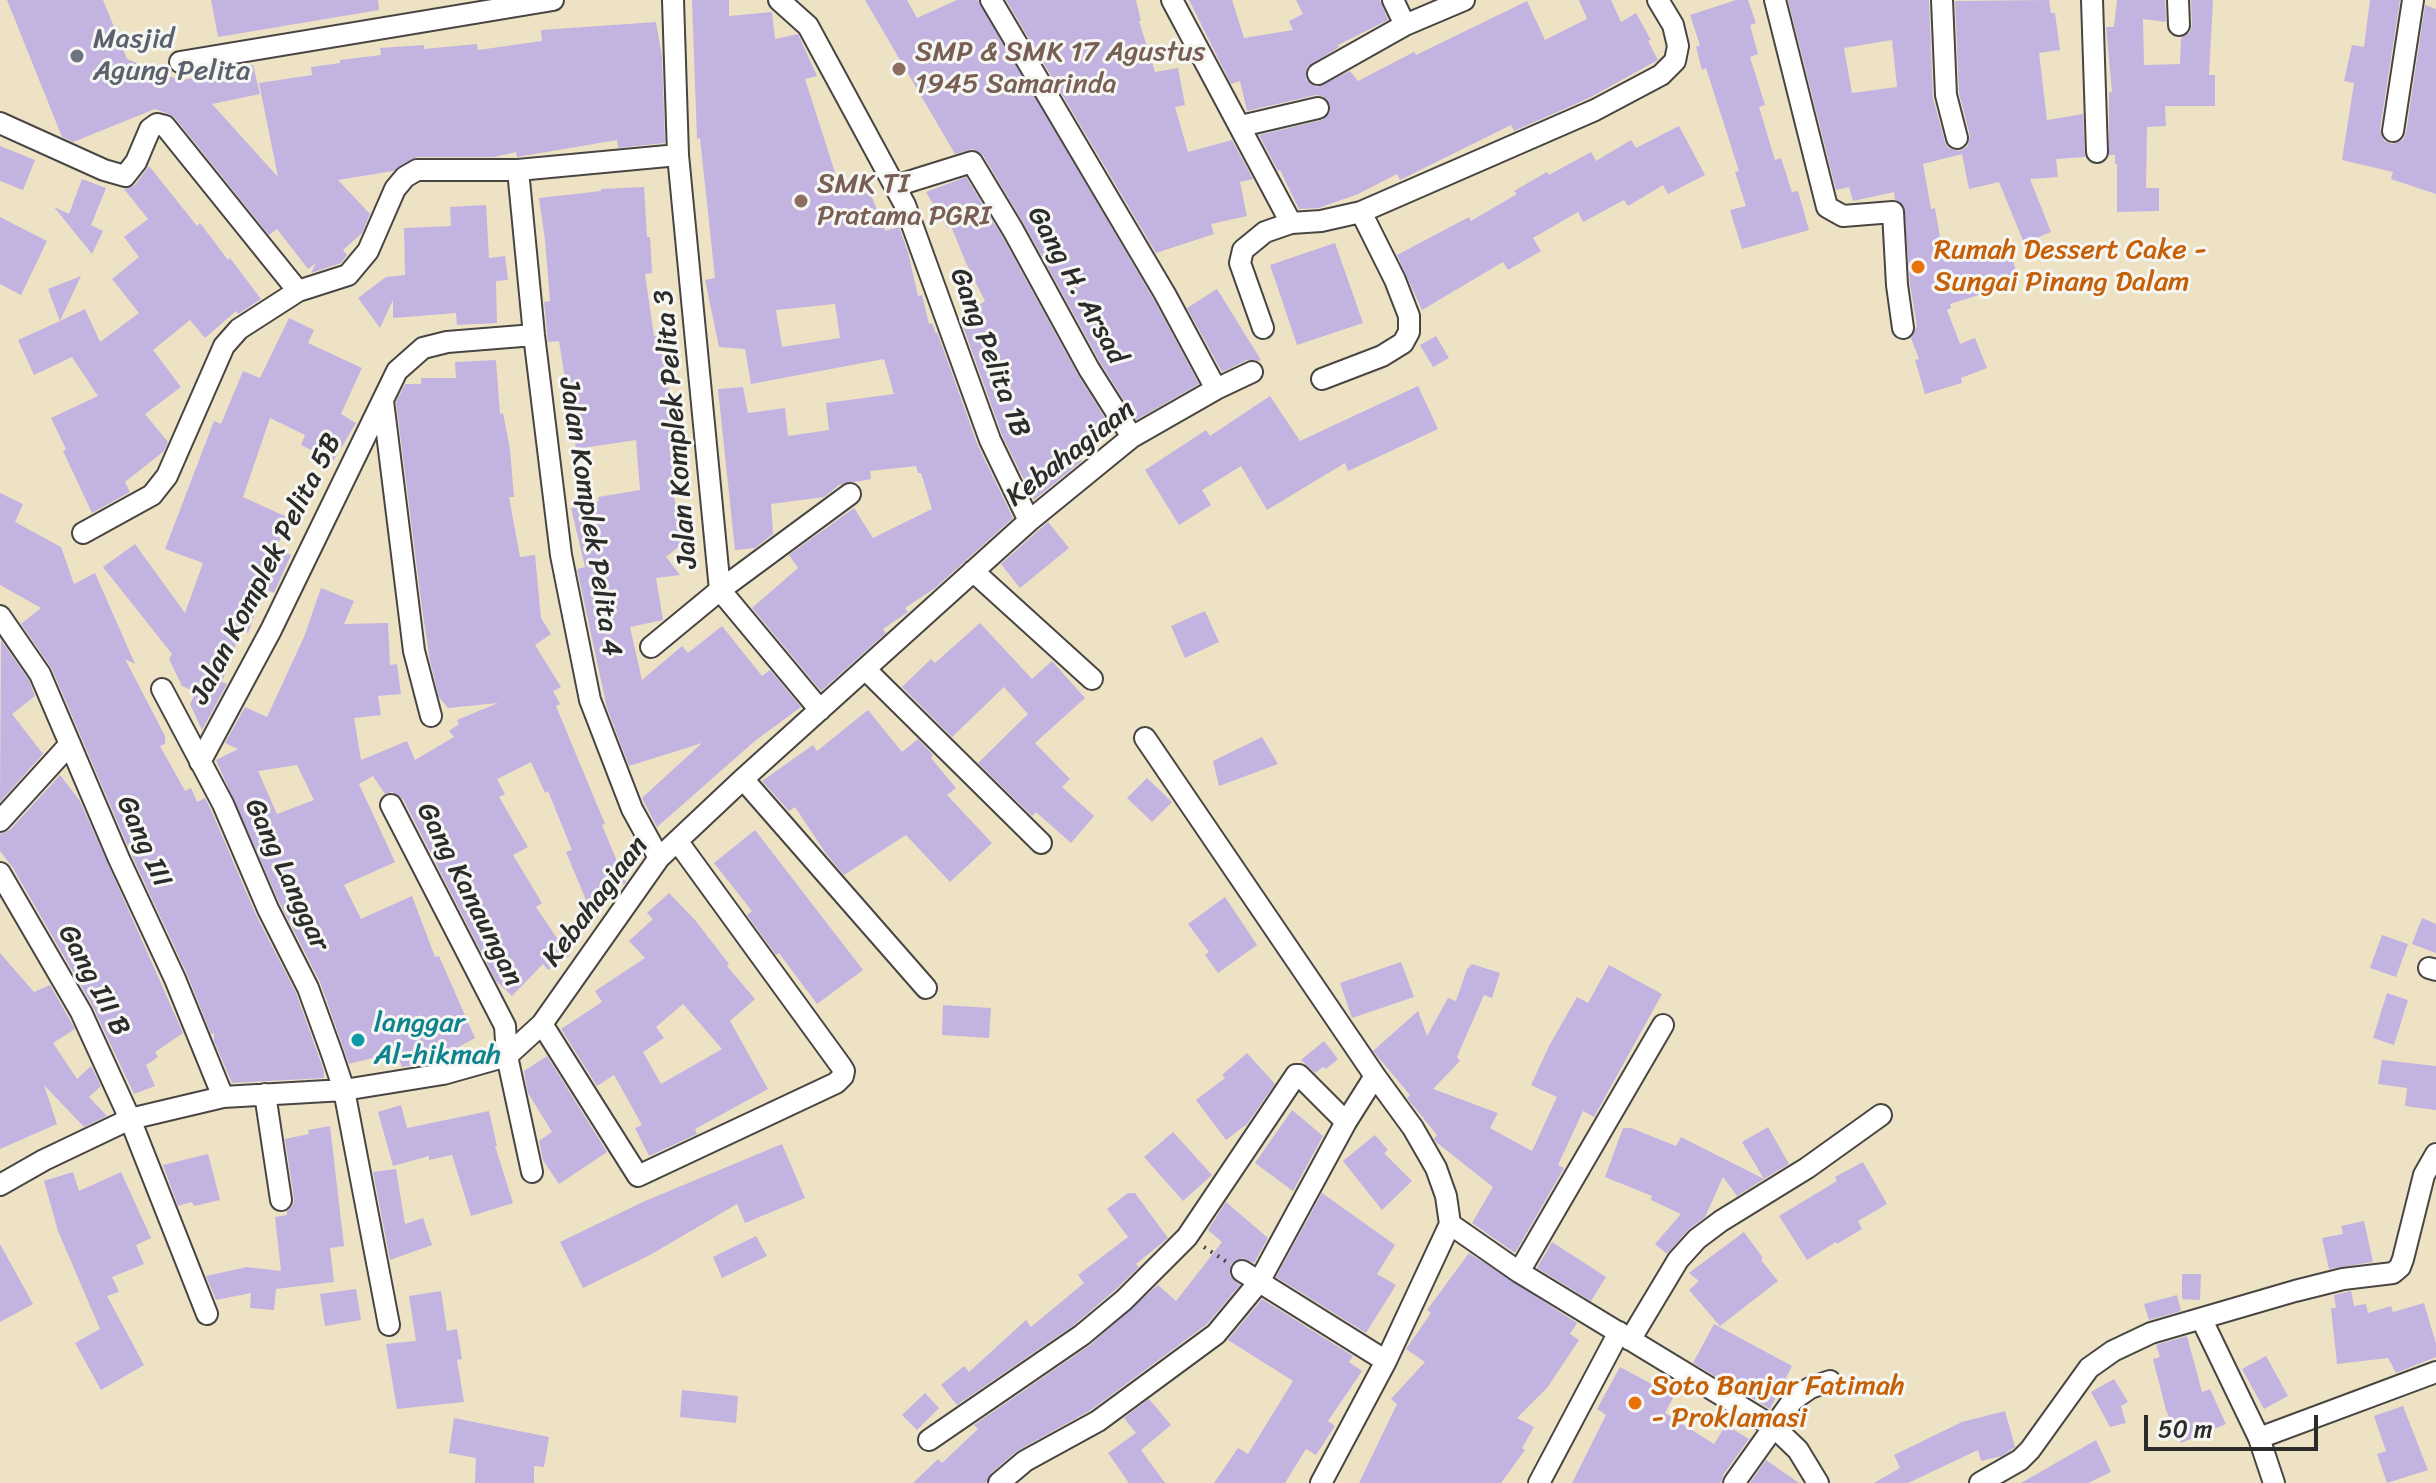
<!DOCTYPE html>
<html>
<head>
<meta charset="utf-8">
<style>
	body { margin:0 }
	#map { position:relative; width:2436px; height:1483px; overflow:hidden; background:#eee2c5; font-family:Sriracha,sans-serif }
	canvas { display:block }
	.scale { position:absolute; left:2144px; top:1415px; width:174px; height:36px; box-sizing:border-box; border:4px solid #2b2b2b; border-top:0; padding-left:10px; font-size:24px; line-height:28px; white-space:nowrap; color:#2b2b2b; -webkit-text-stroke:6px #f6f6f2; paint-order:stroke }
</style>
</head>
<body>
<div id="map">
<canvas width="2436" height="1483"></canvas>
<div class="scale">50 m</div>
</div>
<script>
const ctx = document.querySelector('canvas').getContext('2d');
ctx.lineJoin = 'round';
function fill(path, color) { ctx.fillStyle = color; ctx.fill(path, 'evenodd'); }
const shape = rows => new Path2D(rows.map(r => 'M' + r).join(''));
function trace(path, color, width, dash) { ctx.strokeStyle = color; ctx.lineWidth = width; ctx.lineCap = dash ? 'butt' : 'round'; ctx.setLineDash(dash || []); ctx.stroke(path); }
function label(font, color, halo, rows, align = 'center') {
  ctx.font = font + ' Sriracha,sans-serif'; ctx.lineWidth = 6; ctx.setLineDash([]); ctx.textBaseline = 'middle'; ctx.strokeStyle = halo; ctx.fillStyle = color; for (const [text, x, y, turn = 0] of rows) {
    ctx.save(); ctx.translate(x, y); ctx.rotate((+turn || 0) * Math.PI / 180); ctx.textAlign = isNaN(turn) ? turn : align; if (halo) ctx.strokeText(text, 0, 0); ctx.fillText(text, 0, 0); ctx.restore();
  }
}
const building = shape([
	[7,0,103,0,127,59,174,78,177,74,183,80,253,65,260,94,212,104,278,177,259,83,312,75,311,67,340,63,340,60,381,55,380,48,424,45,424,49,477,44,478,50,542,41,541,30,656,22,662,57,665,143,618,148,617,140,517,157,516,152,494,157,417,157,393,171,338,180,370,214,362,233,343,250,347,255,341,263,311,273,316,263,308,269,277,229,269,235,175,118,169,114,155,109,73,142,62,137],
	[211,0,378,0,379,10,218,37],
	[692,0,729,0,729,16,772,12,775,39,798,34,817,76,805,79,839,185,864,176,885,231,899,227,908,252,918,296,922,295,929,324,932,323,936,334,937,332,978,446,1013,518,935,588,905,608,908,612,883,629,886,633,821,691,752,608,798,568,789,555,854,508,873,538,932,509,921,473,918,473,916,466,870,471,871,479,839,485,824,497,771,504,773,534,755,548,735,550,718,389,743,387,748,413,785,408,788,436,829,430,826,403,894,394,884,359,751,384,745,349,719,347,705,280,715,278,700,138,697,139],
	[835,304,840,338,782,347,776,310],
	[865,0,907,0,917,18,957,0,978,0,1154,300,1199,384,1136,420,1100,362,1024,224,983,155,973,149,955,154],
	[1006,0,1136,0,1141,21,1139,21,1155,72,1178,68,1185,105,1175,107,1188,152,1232,140,1253,179,1240,182,1247,216,1211,224,1214,234,1156,253],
	[1189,0,1232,0,1244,38,1293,30,1289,21,1303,14,1296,0,1380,0,1388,20,1338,45,1339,47,1307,67,1306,80,1317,87,1350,71,1358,81,1414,52,1416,55,1527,1,1545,40,1587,19,1579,0,1611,0,1621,22,1636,13,1651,40,1648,41,1658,60,1589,98,1514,131,1511,125,1400,180,1397,174,1358,194,1319,208,1299,209,1280,170,1278,171,1259,135,1322,120,1330,112,1330,104,1322,96,1316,95,1247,111,1240,81,1231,84],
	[1736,0,1748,0,1756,23,1750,25,1758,54,1750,57,1765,105,1759,107,1775,160,1781,158,1792,192,1798,191,1809,230,1742,249,1730,210,1746,206,1735,172,1739,171,1706,68,1702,70,1696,47,1700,45,1690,15],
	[1788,0,1929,0,1933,98,1945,142,1948,148,1959,151,1967,147,1970,136,1959,93,1955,1,2049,0,2051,13,2055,13,2060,50,2039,53,2047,120,2083,114,2085,157,2056,159,2058,177,2030,179,2051,232,2024,243,1999,182,1969,189,1962,154,1923,164,1931,209,1935,208,1942,249,1957,244,1961,254,1979,248,1983,262,2010,253,2020,282,1950,304,1951,308,1947,310,1960,344,1975,338,1987,368,1961,378,1962,383,1925,394,1915,360,1919,359,1911,338,1917,326,1910,284,1904,206,1895,200,1894,192,1853,201,1849,187,1836,190],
	[1892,40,1897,87,1852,93,1844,48],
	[2117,0,2165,0,2166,22,2143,19,2144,65,2180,64,2181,38,2190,32,2192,25,2191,0,2213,0,2209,75,2215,75,2215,106,2165,106,2166,126,2147,127,2146,188,2159,188,2159,211,2117,212,2117,164,2115,164,2115,155,2109,155,2109,92,2112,92,2106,27,2114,27],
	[2370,0,2400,0,2380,129,2384,141,2392,144,2403,140,2406,133,2425,5,2436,9,2436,194,2391,179,2393,172,2342,160,2354,83,2344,81,2352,45,2364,47],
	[1679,126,1705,175,1668,194,1663,185,1628,206,1624,200,1583,222,1578,212,1533,238,1541,251,1508,270,1503,262,1422,310,1397,255,1469,217,1471,221,1517,194,1514,191,1547,172,1549,175,1591,152,1596,161,1631,140,1636,148],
	[0,146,35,160,23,190,0,181],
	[149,166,197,226,200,223,228,260,230,258,261,299,238,314,236,311,205,338,190,320,153,350,181,387,145,414,168,442,164,451,125,482,130,492,92,513,63,451,66,449,51,418,98,396,72,357,34,375,18,340,60,321,48,289,81,276,60,321,85,309,100,342,139,313,112,279,139,257,124,237,148,219,124,189,135,185],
	[966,177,1002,236,1078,375,1113,431,1076,451,1082,461,1034,500,1002,435,960,318,985,301,966,263,951,226,947,228,926,192],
	[82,179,106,188,91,225,103,231,92,254,54,207,69,214],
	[644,187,647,237,650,237,652,273,645,274,654,336,665,335,670,378,667,378,676,431,671,432,676,477,671,478,682,544,666,557,680,575,656,578,663,620,630,627,642,680,682,646,688,653,722,626,762,676,770,670,801,707,756,740,657,827,642,798,702,743,629,766,607,708,577,569,585,567,571,508,599,501,598,497,640,490,636,440,576,449,559,341,548,342,544,302,550,301,545,240,539,198,601,191,601,189],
	[486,205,489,258,505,256,508,280,496,281,497,323,457,325,456,313,393,318,393,300,380,328,358,298,386,277,405,275,404,228,451,226,450,207],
	[0,217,47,241,21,295,0,284],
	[1335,243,1363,323,1297,345,1270,265],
	[1217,289,1261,360,1259,361,1247,360,1222,372,1187,308],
	[289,318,314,330,308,343,362,368,341,414,356,423,333,461,301,445,305,435,270,418,243,497,289,518,276,549,291,555,274,593,264,589,248,633,241,631,222,682,227,684,202,730,190,704,196,692,182,686,169,659,172,654,103,567,135,544,185,613,203,563,165,549,214,421,221,424,243,371,260,378],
	[1436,336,1449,358,1433,367,1420,345],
	[496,360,500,414,503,413,510,449,514,497,509,497,520,557,535,555,541,618,551,634,535,645,561,687,553,691,560,704,556,706,605,824,602,825,626,883,586,900,566,852,572,850,548,791,545,793,531,762,497,779,505,794,499,797,528,847,513,855,542,903,536,907,569,956,548,970,543,964,512,996,496,981,403,799,392,792,385,794,373,776,359,784,395,862,344,885,361,919,412,896,435,957,439,956,475,1038,430,1063,402,1067,396,1052,349,1064,320,982,280,904,216,760,238,749,225,743,245,707,267,717,304,637,321,588,354,601,344,624,388,623,390,665,397,664,401,694,378,696,381,715,354,718,361,760,407,741,415,760,454,737,449,731,459,724,457,720,498,703,448,708,439,697,430,661,422,608,396,402,405,384,421,384,421,378,456,378,455,362],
	[297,765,314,800,277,814,258,771],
	[1418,386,1438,429,1348,471,1345,463,1267,510,1241,466,1202,490,1211,505,1179,525,1145,470,1206,430,1210,436,1270,396,1300,441],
	[0,493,23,504,15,522,61,547,74,584,95,573,135,664,125,659,165,736,165,744,160,746,185,791,191,788,197,802,205,798,211,810,256,915,296,993,324,1071,324,1078,232,1083,214,1041,214,1033,211,1034,187,974,131,854,52,669,21,624,41,608,0,585],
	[1048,522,1069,548,1020,588,1001,564],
	[1205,611,1219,642,1185,658,1171,626],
	[980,623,1032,679,1052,661,1085,698,1035,743,1070,779,1062,787,1094,816,1071,843,1036,812,1032,816,978,763,1028,714,1004,687,952,737,902,687,931,659,935,663],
	[1,640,29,680,35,696,12,714,43,754,0,802],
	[868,710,902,752,918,739,933,755,931,758,956,788,947,795,992,843,950,882,906,835,844,875,827,855,795,807,789,811,762,781,813,745,817,751],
	[1262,737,1278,764,1219,786,1213,761],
	[60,775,80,801,183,1033,155,1052,158,1057,146,1065,155,1086,134,1094,92,1005,13,868,0,851,0,834,10,830],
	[1147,778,1172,802,1152,822,1127,798],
	[755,830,863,970,817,1004,779,953,776,955,747,915,752,911,714,863],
	[669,893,695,920,729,964,727,966,755,999,730,1021,768,1089,695,1129,697,1134,649,1156,635,1128,642,1125,614,1075,597,1086,561,1029,602,1002,595,991,645,958,629,941,653,919,647,913],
	[683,1004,722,1049,661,1084,643,1052,664,1038,656,1027],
	[1225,897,1257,945,1218,973,1205,955,1209,952,1188,924],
	[2422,918,2436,924,2436,953,2412,944],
	[2382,935,2408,944,2396,977,2370,968],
	[0,953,34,992,50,985,75,1029,53,1043,77,1079,91,1066,101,1086,89,1097,107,1116,84,1127,44,1085,57,1124,0,1149],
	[1401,962,1414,997,1352,1018,1340,983],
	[1472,964,1500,973,1492,998,1484,995,1457,1057,1460,1061,1433,1089,1498,1113,1490,1128,1532,1151,1557,1097,1531,1085,1549,1046,1577,997,1588,1003,1609,965,1662,994,1594,1117,1583,1111,1558,1165,1564,1168,1515,1253,1472,1223,1493,1187,1436,1142,1434,1139,1437,1135,1407,1098,1410,1095,1373,1051,1418,1011,1427,1036,1448,998,1456,1001,1467,969],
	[2387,993,2408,1000,2394,1045,2373,1038],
	[943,1005,991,1008,989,1038,942,1035],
	[1324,1041,1338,1059,1326,1069,1323,1067,1315,1073,1301,1060],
	[1247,1053,1275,1084,1247,1124,1226,1140,1196,1100,1225,1078,1222,1075],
	[547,1056,607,1152,559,1184,543,1160,539,1141,552,1132,528,1093,524,1071],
	[2382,1060,2436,1066,2436,1110,2405,1106,2407,1088,2378,1084],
	[401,1105,407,1128,489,1111,497,1146,495,1146,513,1203,471,1216,452,1155,429,1160,429,1156,393,1166,378,1112],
	[1292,1110,1323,1136,1293,1191,1255,1163],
	[330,1126,344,1246,330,1248,334,1282,276,1289,274,1310,250,1308,251,1293,216,1300,206,1276,247,1267,281,1271,275,1217,287,1215,287,1211,293,1205,294,1199,285,1139,309,1134,308,1130],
	[1768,1127,1789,1164,1764,1179,1742,1142],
	[1623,1128,1631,1128,1676,1146,1681,1137,1764,1179,1737,1196,1723,1177,1705,1217,1688,1230,1667,1254,1655,1244,1681,1214,1651,1200,1652,1196,1605,1177],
	[1173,1132,1212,1175,1183,1201,1144,1157],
	[1375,1135,1388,1150,1384,1153,1412,1181,1382,1210,1343,1161],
	[782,1144,805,1198,745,1223,737,1204,650,1255,583,1288,560,1242,645,1201],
	[208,1154,220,1200,194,1206,192,1202,178,1206,163,1165],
	[1863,1162,1887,1204,1858,1221,1862,1229,1837,1244,1836,1242,1807,1260,1779,1216,1837,1181,1835,1177],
	[396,1169,405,1224,423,1218,432,1245,390,1260,373,1172],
	[73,1172,79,1191,121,1172,151,1238,136,1245,144,1264,112,1277,119,1292,107,1296,144,1365,101,1390,75,1343,100,1329,58,1231,44,1181],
	[1128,1193,1135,1193,1168,1238,1136,1264,1139,1267,1115,1290,1074,1325,957,1405,941,1385,964,1366,969,1372,1026,1320,1031,1327,1084,1283,1078,1275,1128,1237,1107,1209],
	[1322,1193,1395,1245,1377,1274,1396,1285,1366,1333,1276,1277],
	[1226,1202,1268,1238,1254,1263,1242,1258,1231,1264,1230,1276,1240,1285,1207,1324,1091,1410,1017,1451,991,1473,986,1483,913,1483,938,1459,942,1463,978,1429,974,1425,1090,1345,1158,1285,1176,1301,1222,1242,1208,1230],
	[2364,1221,2373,1262,2329,1269,2322,1238,2343,1234,2341,1226],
	[1744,1232,1763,1258,1761,1260,1778,1281,1720,1326,1689,1290,1699,1281,1689,1273],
	[756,1236,767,1256,722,1278,713,1257],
	[1552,1242,1606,1277,1591,1301,1537,1268],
	[0,1244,33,1304,0,1322],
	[1469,1253,1577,1323,1570,1334,1579,1340,1547,1388,1517,1418,1534,1427,1522,1448,1525,1450,1501,1483,1359,1483,1397,1404,1391,1399,1425,1362,1406,1349,1431,1313,1427,1310],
	[2182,1274,2201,1274,2200,1300,2182,1299],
	[356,1289,361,1320,325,1326,320,1294],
	[441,1291,447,1331,457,1329,462,1359,457,1360,464,1402,397,1409,386,1344,416,1341,409,1296],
	[2351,1291,2354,1306,2366,1304,2368,1313,2391,1306,2393,1312,2424,1303,2436,1344,2436,1357,2396,1373,2388,1358,2337,1364,2331,1308,2336,1308,2334,1295],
	[2177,1295,2181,1311,2149,1320,2144,1304],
	[1262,1299,1353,1356,1349,1362,1362,1371,1328,1421,1335,1426,1316,1455,1306,1449,1285,1483,1214,1483,1238,1448,1248,1454,1293,1381,1228,1340],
	[1714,1324,1792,1366,1770,1409,1693,1363],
	[2187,1336,2202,1392,2210,1389,2226,1424,2181,1443,2166,1410,2153,1359,2160,1357,2156,1345],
	[2266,1356,2288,1396,2264,1409,2242,1369],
	[1620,1367,1674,1396,1665,1413,1714,1444,1726,1425,1749,1439,1723,1475,1721,1483,1572,1483,1606,1415,1597,1409],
	[2114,1379,2128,1402,2121,1406,2126,1423,2110,1427,2091,1392],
	[682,1390,738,1396,736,1423,680,1417],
	[925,1393,939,1408,917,1430,902,1415],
	[1149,1399,1171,1425,1141,1450,1165,1483,1129,1483,1108,1453,1136,1433,1124,1418],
	[2403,1406,2428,1470,2387,1483,2377,1454,2386,1451,2374,1416],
	[2005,1411,2015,1447,2002,1456,1981,1461,1978,1450,1908,1483,1874,1483,1900,1468,1894,1455,1962,1422],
	[454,1418,549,1437,544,1467,534,1466,534,1483,475,1483,476,1458,449,1453],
	[2096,1440,2111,1472,2088,1483,2021,1483],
	[1766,1460,1799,1483,1750,1483]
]);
const path = shape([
	[1204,1247,1227,1262]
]);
const minor = shape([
	[673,0,678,155,720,590,820,710],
	[779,0,808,26,905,205,990,440,1029,521],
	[991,0,1165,294,1216,389],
	[1172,0,1291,223,1321,221,1361,212,1595,110,1661,75,1675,61,1678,46,1673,25,1658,0],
	[1393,0,1405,25],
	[1775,0,1827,207,1843,216,1893,212,1897,285,1903,328],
	[1942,0,1946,95,1957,138],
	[2092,0,2097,152],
	[2178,0,2179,25],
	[180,62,553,0],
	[1318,74,1405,25,1464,0],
	[0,123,104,170,125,176,136,162,150,129,157,124,165,126,298,291],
	[1241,126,1318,108],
	[2393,131,2413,0],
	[518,170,534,335,561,555,590,700,632,809,659,858],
	[895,186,972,162,1013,230,1089,369,1132,437],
	[1263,328,1240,263,1243,250,1265,232,1291,223],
	[1322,379,1382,356,1403,343,1409,332,1409,316,1395,280,1361,212],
	[383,401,414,651,431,716],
	[83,533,152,495,167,476,224,346,239,329,298,291,348,275,368,251,395,189,405,177,417,170,518,170,678,155],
	[973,571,1092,679],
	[0,616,40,674,119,859,175,979,223,1097],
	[651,647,720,590,850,494],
	[865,669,1041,843],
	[162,689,223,804,268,909,308,988,332,1054,344,1090,389,1325],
	[1145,738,1375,1076,1413,1128,1436,1168,1446,1196,1450,1224,1386,1361,1321,1483],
	[200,762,271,630,397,371,423,348,447,342,534,335],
	[743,779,926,988],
	[391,805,505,1026,507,1056,532,1172],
	[0,821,70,744],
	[0,873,81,1012,130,1119,207,1314],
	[2429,968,2436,970],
	[542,1024,638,1176,836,1083,843,1076,844,1071,841,1066,678,842],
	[265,1094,281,1200],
	[0,1185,44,1160,130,1119,223,1097,344,1090,443,1074,507,1056,542,1024,659,858,743,779,1029,521,1132,437,1216,389,1252,372],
	[1450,1224,1519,1272,1774,1427,1798,1450,1818,1483],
	[1242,1271,1386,1361],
	[1519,1272,1663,1025],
	[2202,1320,2259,1438],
	[1630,1340,1678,1260,1697,1239,1721,1221,1807,1168,1881,1115],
	[929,1440,1082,1335,1124,1300,1187,1237,1296,1075,1299,1075,1346,1122],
	[999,1483,1025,1461,1098,1421,1216,1334,1259,1282,1346,1122,1375,1076],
	[1539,1483,1619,1332],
	[1734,1483,1793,1400,1810,1388,1830,1381],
	[1980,1483,2020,1460,2030,1450,2089,1368,2113,1351,2151,1333,2295,1291,2343,1279,2393,1273,2400,1267,2403,1259,2424,1175,2436,1154],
	[2274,1483,2259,1438,2436,1372]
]);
const markers = [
	[77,56,8,"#6b7280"],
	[899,69,8,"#8d6e63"],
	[801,201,8,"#8d6e63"],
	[1918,267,8,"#e8710a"],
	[358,1040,8,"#0f9aa8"],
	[1635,1403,8,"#e8710a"]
];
const worshipNames = [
	["Masjid",93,40],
	["Agung Pelita",93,72]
];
const educationNames = [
	["SMP & SMK 17 Agustus",915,53],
	["1945 Samarinda",915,85],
	["SMK TI",817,185],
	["Pratama PGRI",817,217]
];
const foodNames = [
	["Rumah Dessert Cake -",1934,251],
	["Sungai Pinang Dalam",1934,283],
	["Soto Banjar Fatimah",1651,1387],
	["- Proklamasi",1651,1419]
];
const streetNames = [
	["Gang H. Arsad",1076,286,61],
	["Gang Pelita 1B",989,353,69],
	["Jalan Komplek Pelita 3",677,429,-95],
	["Kebahagiaan",1071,454,-38],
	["Jalan Komplek Pelita 4",589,517,81],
	["Jalan Komplek Pelita 5B",267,569,-63],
	["Gang III",143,842,66],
	["Gang Langgar",286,875,65],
	["Gang Kanaungan",469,895,63],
	["Kebahagiaan",596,902,-53],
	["Gang III B",93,981,62]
];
const cultureNames = [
	["langgar",374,1024],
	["Al-hikmah",374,1056]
];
fill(building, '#c3b3e1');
trace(minor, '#484642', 24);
trace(path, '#484642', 4, [2, 6]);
trace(minor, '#fff', 20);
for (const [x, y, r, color] of markers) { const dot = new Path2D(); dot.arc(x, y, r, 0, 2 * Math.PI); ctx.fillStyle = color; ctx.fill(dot); trace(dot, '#f6f6f2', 3); }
label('28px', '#5b616d', '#f6f6f2', worshipNames, 'left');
label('28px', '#785e54', '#f6f6f2', educationNames, 'left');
label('28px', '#c56008', '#f6f6f2', foodNames, 'left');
label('28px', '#2b2b2b', '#f6f6f2', streetNames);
label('28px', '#0d838f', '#f6f6f2', cultureNames, 'left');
</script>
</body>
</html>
